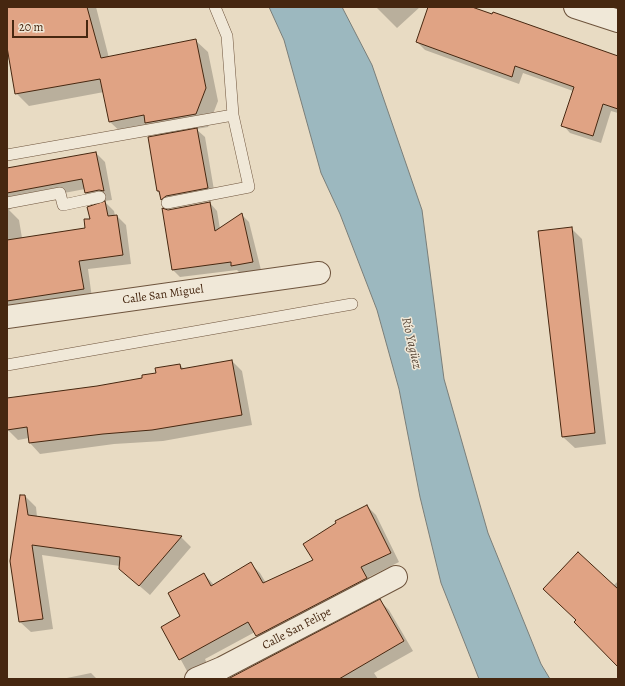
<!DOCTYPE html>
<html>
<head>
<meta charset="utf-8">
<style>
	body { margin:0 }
	#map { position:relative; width:625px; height:686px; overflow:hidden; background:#e8dbc3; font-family:Alegreya,serif }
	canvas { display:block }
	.frame { position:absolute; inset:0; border:8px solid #462710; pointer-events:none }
	.scale { position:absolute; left:12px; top:20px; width:76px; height:18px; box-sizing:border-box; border:2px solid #462710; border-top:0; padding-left:5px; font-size:12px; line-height:14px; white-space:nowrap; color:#462710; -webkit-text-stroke:3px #f0e8d8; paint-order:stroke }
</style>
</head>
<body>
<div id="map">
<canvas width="625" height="686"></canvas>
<div class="frame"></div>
<div class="scale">20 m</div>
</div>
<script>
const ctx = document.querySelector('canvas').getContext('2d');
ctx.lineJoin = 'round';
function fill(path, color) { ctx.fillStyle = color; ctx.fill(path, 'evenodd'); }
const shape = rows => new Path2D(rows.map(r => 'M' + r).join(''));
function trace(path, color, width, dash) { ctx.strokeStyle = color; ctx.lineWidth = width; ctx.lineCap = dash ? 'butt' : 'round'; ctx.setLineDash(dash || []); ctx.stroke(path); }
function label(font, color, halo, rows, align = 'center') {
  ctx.font = font + ' Alegreya,serif'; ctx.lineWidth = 3; ctx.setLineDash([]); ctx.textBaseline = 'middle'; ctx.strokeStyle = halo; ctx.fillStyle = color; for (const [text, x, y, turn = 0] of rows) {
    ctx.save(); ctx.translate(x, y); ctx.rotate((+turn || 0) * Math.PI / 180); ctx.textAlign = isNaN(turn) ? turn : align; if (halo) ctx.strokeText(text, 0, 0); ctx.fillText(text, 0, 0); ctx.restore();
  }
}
const water = shape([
	[269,7,342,7,372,65,422,210,444,379,488,533,541,664,550,679,479,679,441,583,420,497,399,389,377,310,340,214,321,173,284,40,269,7]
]);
const shadow = shape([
	[7,7,96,7,109,58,195,40,208,52,218,101,208,127,196,129,205,137,215,196,169,207,162,200,158,191,159,136,152,128,123,134,110,122,104,92,29,106,16,93,10,59,7,60],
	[376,7,420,7,397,28],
	[429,7,469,7,618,57,618,113,611,111,601,143,570,133,563,125,573,91,523,73,519,84,425,50,417,42],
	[96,153,105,162,112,200,95,202,85,193,85,189,17,202,17,205,9,210,19,220,22,238,86,229,105,202,114,211,115,216,117,216,126,225,131,264,88,269,92,298,13,310,7,304,7,169],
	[210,203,217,211,220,229,242,215,249,222,261,270,240,273,237,270,180,277,173,270,168,211],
	[571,228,582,239,606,444,575,448,563,437],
	[232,361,242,371,252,425,163,441,114,444,40,454,30,443,29,438,18,440,7,429,7,399,97,387,143,379,180,365,184,369],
	[25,496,36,507,37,517,181,537,191,547,150,595,120,569,120,566,42,555,53,629,31,632,20,622,11,561],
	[367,506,376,515,399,562,369,577,376,587,266,644,255,632,205,659,211,672,195,679,187,671,163,627,181,617,204,574,214,585,251,564,260,573,266,583,315,560],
	[618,581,618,666,613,586],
	[380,601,389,610,413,651,374,673,378,679,257,679],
	[91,673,97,679,62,679]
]);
const building = shape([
	[7,7,87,7,101,58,196,39,206,88,196,114,145,123,144,115,109,122,100,79,15,94,7,47,7,7],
	[428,7,472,7,492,14,493,12,618,56,618,109,603,104,593,136,561,126,574,87,515,66,512,77,416,42,428,7],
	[197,128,208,188,166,196,161,200,159,191,157,191,148,137,197,128],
	[96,152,104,191,99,190,85,193,82,179,7,193,7,168,96,152],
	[105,201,108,216,117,215,123,255,79,261,84,289,7,301,7,240,85,228,84,219,90,219,87,207,105,201],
	[210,202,215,231,242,213,253,262,231,266,231,262,172,270,162,208,168,210,210,202],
	[572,227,595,433,562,437,538,231,572,227],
	[232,360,242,415,152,430,103,434,29,443,27,427,7,430,7,398,97,386,142,378,142,375,156,373,155,368,180,364,181,369,232,360],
	[20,495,25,495,28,515,182,536,139,586,119,569,120,557,32,545,43,619,19,622,10,561,20,495],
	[367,505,391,553,361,567,367,578,256,636,248,622,179,660,161,627,180,616,168,593,204,573,211,586,251,562,263,583,313,560,303,544,336,523,335,521,367,505],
	[578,552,618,589,618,667,574,622,576,620,543,589,578,552],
	[380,599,404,641,339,679,228,679,380,599]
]);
const lane = shape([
	[7,155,233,115,227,36,215,7],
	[7,203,60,193,63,205,100,197],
	[167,203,249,187,233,115],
	[7,365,352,304]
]);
const street = shape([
	[575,7,618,21],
	[7,317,319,273],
	[196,679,222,668,396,577]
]);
const streetNames = [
	["Calle San Miguel",163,295,-8],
	["Calle San Felipe",297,629,-28]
];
const waterNames = [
	["Río Yagüez",411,343,77]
];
fill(water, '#9cb8bf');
trace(water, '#7a7e79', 1);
fill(shadow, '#0003');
fill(building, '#e0a384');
trace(building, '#462710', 1);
trace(lane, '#6e543d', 12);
trace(street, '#6e543d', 24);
trace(lane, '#f0e8d8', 11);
trace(street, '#f0e8d8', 22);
label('12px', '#462710', '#f0e8d8', streetNames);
label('italic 13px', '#5c4b3c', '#f0e8d8', waterNames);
</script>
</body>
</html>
